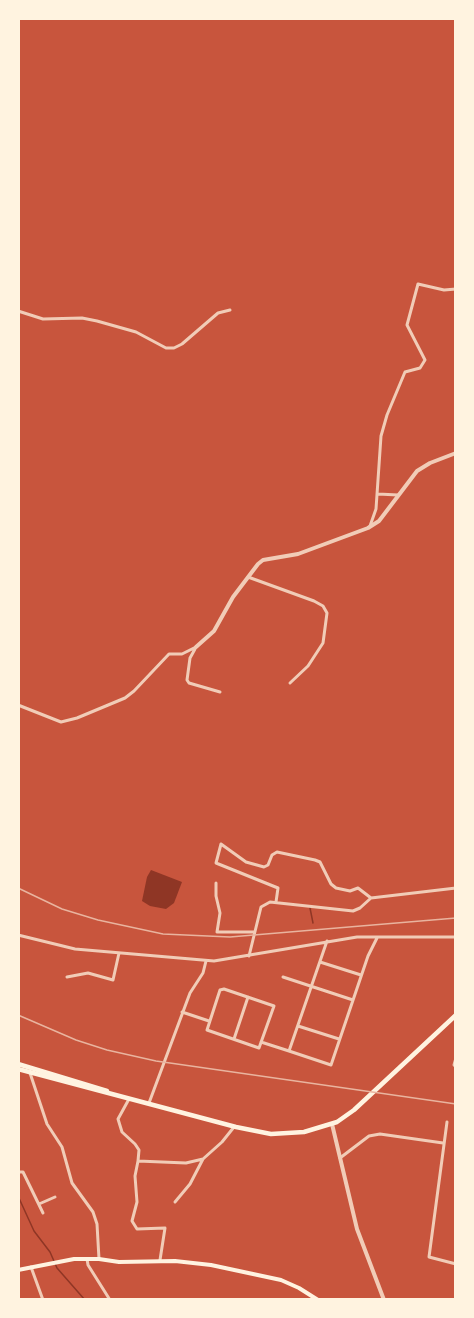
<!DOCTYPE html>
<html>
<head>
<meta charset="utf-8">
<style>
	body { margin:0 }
	#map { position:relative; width:474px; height:1318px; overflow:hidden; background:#c8553d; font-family:Commissioner,sans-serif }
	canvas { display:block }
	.frame { position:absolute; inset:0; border:20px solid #fff3e0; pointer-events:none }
</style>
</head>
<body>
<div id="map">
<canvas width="474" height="1318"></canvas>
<div class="frame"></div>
</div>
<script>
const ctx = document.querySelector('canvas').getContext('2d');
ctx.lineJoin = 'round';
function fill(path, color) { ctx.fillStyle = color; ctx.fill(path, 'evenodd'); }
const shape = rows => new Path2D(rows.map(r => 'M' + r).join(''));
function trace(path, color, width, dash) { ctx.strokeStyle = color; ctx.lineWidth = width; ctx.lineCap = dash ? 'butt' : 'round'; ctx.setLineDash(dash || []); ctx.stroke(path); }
const water = shape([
	[151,870,182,882,174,903,166,909,150,906,142,901,147,877]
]);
const stream = shape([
	[310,908,313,923],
	[18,1196,34,1231,50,1252,57,1268,85,1300]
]);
const minor = shape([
	[18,311,43,319,82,318,97,321,136,332,166,348,174,348,182,344,218,313,230,310],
	[378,494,398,495],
	[370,526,376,509,381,436,387,415,405,372,420,368,425,360,407,325,418,284,444,290,456,289],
	[248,577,314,601,323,606,327,613,323,643,308,666,290,683],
	[195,649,190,658,187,680,189,683,220,692],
	[18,705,61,722,77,718,125,698,134,691,169,654,182,654,196,647],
	[216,883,216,896,220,913,217,932,254,932],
	[276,902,278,888,216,863,221,844,246,862,264,867,268,865,272,855,277,852,315,860,320,862,331,884,336,888,350,891,358,888,371,898],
	[18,935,75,949,214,961,357,937,456,937],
	[327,941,289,1051,331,1065,368,956,377,938],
	[249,956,261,907,270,902,353,911,360,908,371,898,456,888],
	[320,962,361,975],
	[67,977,88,973,113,980,119,953],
	[283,977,353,1000],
	[224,989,274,1006,259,1048,207,1030,220,990,224,989],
	[182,1012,209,1021],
	[298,1026,339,1039],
	[234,1039,248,997],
	[261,1042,289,1051],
	[456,1058,454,1065,456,1067],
	[30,1073,47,1124,62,1147,72,1183,93,1212,97,1224,99,1259],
	[129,1099,118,1119,122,1132,135,1144,139,1150,138,1161,186,1163,203,1159],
	[149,1103,190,993,203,973,206,961],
	[447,1122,429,1257,456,1264],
	[340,1158,369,1136,380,1134,443,1143],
	[138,1161,135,1176,137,1202,132,1221,137,1229,165,1228,160,1260],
	[18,1172,23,1172,43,1213],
	[175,1202,190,1184,203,1159,222,1142,234,1127],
	[39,1204,55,1197],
	[87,1259,88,1265,110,1300],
	[31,1267,43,1300]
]);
const tertiary = shape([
	[196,647,214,631,233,597,258,564,263,560,298,554,368,528,379,521,417,471,430,463,456,453],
	[332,1124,357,1229,384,1300]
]);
const secondary = shape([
	[18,1270,74,1259,99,1259,119,1262,175,1261,211,1265,281,1280,299,1288,318,1300]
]);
const primary = shape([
	[18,1064,107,1091]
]);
const trunk = shape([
	[18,1069,236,1127,271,1134,304,1132,337,1122,354,1110,456,1015]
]);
const rail = shape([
	[18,888,62,909,98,920,163,934,230,937,456,918],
	[18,1015,76,1040,107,1050,156,1061,456,1104]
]);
fill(water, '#8f3625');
trace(stream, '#8f3625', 1.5);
trace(minor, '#f1ccb7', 3);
trace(tertiary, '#f1ccb7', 4);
trace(secondary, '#fff3e0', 4);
trace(primary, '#fff3e0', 4.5);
trace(trunk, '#fff3e0', 4.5);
trace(rail, '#e9b49f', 1.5);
</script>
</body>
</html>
